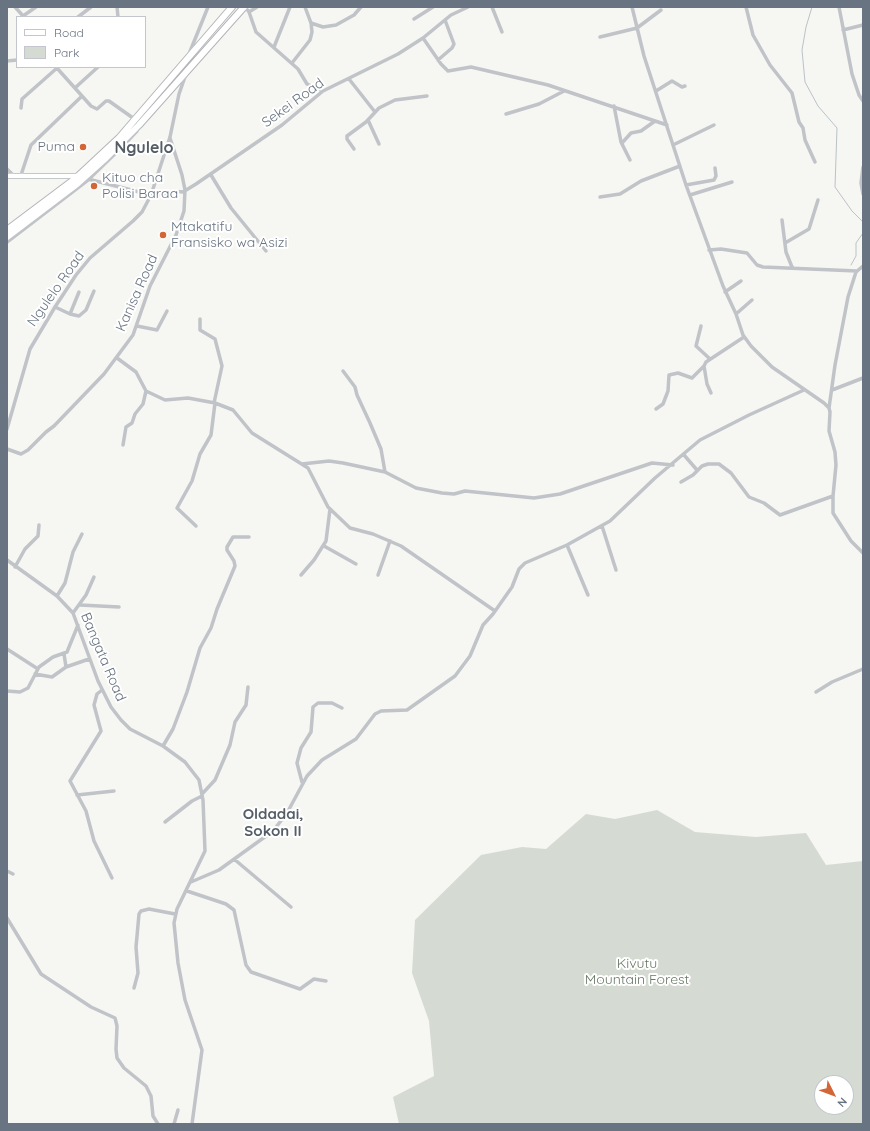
<!DOCTYPE html>
<html>
<head>
<meta charset="utf-8">
<style>
	body { margin:0 }
	#map { position:relative; width:870px; height:1131px; overflow:hidden; background:#f6f6f3; font-family:Quicksand,sans-serif }
	canvas { display:block }
	.frame { position:absolute; inset:0; border:8px solid #687481; pointer-events:none }
	.legend { position:absolute; left:16px; top:16px; width:130px; height:52px; box-sizing:border-box; background:#fff; border:1px solid #c3c7cd; margin:0; padding:5px 7px; list-style:none; font-size:12px; color:#687481 }
	.legend li { display:flex; align-items:center; gap:8px; height:20px }
	.legend b { width:20px; border:1px solid #c3c7cd }
	.north { position:absolute; left:814px; top:1075px; width:40px; height:40px; box-sizing:border-box; background:#fff; border:1px solid #c3c7cd; border-radius:50%; rotate:132deg; font-size:11px; font-weight:700; line-height:16px; text-align:center; color:#687481 }
	.north::after { content:''; display:block; margin:auto; width:14px; height:18px; background:#d36637; clip-path:polygon(50% 0,100% 100%,50% 72%,0 100%) }
</style>
</head>
<body>
<div id="map">
<canvas width="870" height="1131"></canvas>
<div class="frame"></div>
<ul class="legend">
<li><b style="height:5px;background:#fff"></b>Road</li>
<li><b style="height:11px;background:#d5dbd3"></b>Park</li>
</ul>
<div class="north">N</div>
</div>
<script>
const ctx = document.querySelector('canvas').getContext('2d');
ctx.lineJoin = 'round';
function fill(path, color) { ctx.fillStyle = color; ctx.fill(path, 'evenodd'); }
const shape = rows => new Path2D(rows.map(r => 'M' + r).join(''));
function trace(path, color, width, dash) { ctx.strokeStyle = color; ctx.lineWidth = width; ctx.lineCap = dash ? 'butt' : 'round'; ctx.setLineDash(dash || []); ctx.stroke(path); }
function label(font, color, halo, rows, align = 'center') {
  ctx.font = font + ' Quicksand,sans-serif'; ctx.lineWidth = 4; ctx.setLineDash([]); ctx.textBaseline = 'middle'; ctx.strokeStyle = halo; ctx.fillStyle = color; for (const [text, x, y, turn = 0] of rows) {
    ctx.save(); ctx.translate(x, y); ctx.rotate((+turn || 0) * Math.PI / 180); ctx.textAlign = isNaN(turn) ? turn : align; if (halo) ctx.strokeText(text, 0, 0); ctx.fillText(text, 0, 0); ctx.restore();
  }
}
const green = shape([
	[657,810,695,832,756,837,806,833,826,865,863,861,863,1124,399,1124,393,1097,434,1076,429,1021,412,973,415,920,481,855,522,847,546,849,586,814,615,819],
	[822,1083,846,1083,846,1107,822,1107]
]);
const stream = shape([
	[812,7,806,27,802,50,805,82,818,106,837,128,835,187,852,211,863,222],
	[851,265,856,256,856,243,863,233]
]);
const street = shape([
	[15,7,24,17],
	[117,7,118,17],
	[245,7,249,12,256,32,298,69,307,84,323,91],
	[492,7,502,32],
	[632,7,644,56,686,185,723,286,736,314,743,335,751,346,772,367,824,403,829,408,830,412,829,431,835,452,836,465,833,496,833,513,851,541,863,553],
	[746,7,753,35,770,65,792,93,799,122,803,128,805,140,815,162],
	[839,7,852,74,859,95,863,101],
	[249,12,257,7],
	[23,16,36,7],
	[78,17,91,7],
	[414,19,433,7],
	[311,23,323,27,336,25,354,15,361,7],
	[843,30,863,25],
	[600,37,637,28,661,10],
	[423,38,441,64,448,71,471,67,548,85,667,125],
	[274,47,290,7],
	[189,54,208,7],
	[438,60,452,48,454,44,445,20],
	[7,61,17,60],
	[292,63,310,40,312,32,311,23,305,7],
	[56,67,91,106,97,109,106,101,109,101,133,118],
	[349,79,375,112],
	[76,87,98,67],
	[656,91,672,81,682,87,685,86],
	[614,106,621,142,630,160],
	[21,108,22,99,57,68],
	[506,114,539,104,564,91],
	[368,120,379,144],
	[622,143,631,133,641,131,655,121],
	[673,145,714,125],
	[354,149,347,139,347,136,366,122,379,108,395,100,427,96],
	[863,167,861,183,863,194],
	[7,169,13,175],
	[21,175,31,145,81,97],
	[211,175,231,208,266,251],
	[88,179,151,195],
	[686,185,714,180,716,176,715,168],
	[151,193,167,196,173,191,183,192,196,184,282,125,323,91,398,54,423,38,451,15,468,7],
	[690,195,732,182],
	[600,197,620,194,641,181,680,166],
	[782,220,786,252,792,267],
	[7,242,88,180,123,146,137,131],
	[785,243,809,229,818,200],
	[709,250,721,249,747,253,757,265,763,267,857,271],
	[725,292,741,281],
	[55,307,70,314,79,316,86,310,94,291],
	[70,314,79,292],
	[736,314,752,300],
	[200,319,200,330,215,339,222,366,214,403],
	[137,326,157,330,167,311],
	[701,326,696,346,710,359],
	[117,358,136,372,146,391,165,400,188,398,215,403,233,410,252,433,308,468,328,507,350,528,373,534,401,546,495,611],
	[343,371,355,387,357,395,370,423,381,449,385,472],
	[832,390,863,378],
	[711,393,707,384,704,366,706,362,744,337],
	[829,408,835,365,848,297,856,272,863,266],
	[656,409,663,404,668,391,669,375,678,373,692,378,704,366],
	[7,429,30,349,55,307,76,275,90,258,133,221,142,212,151,195,170,137,179,94,186,74],
	[123,445,126,427,132,423,135,414,143,404,146,391],
	[7,449,21,454,28,450,46,432,54,426,104,374,133,335,150,286,176,235,184,211,185,190,182,175,170,138],
	[684,455,697,470],
	[302,464,329,461,343,463,385,472,416,488,442,493,454,494,465,491,534,498,560,494,652,463,673,465],
	[681,482,693,475,702,466,708,464,719,464,731,473,749,497,764,503,780,515,833,496],
	[196,526,177,508,192,481,200,454,211,435,215,403],
	[602,526,616,570],
	[567,545,588,595],
	[324,546,356,564],
	[7,560,57,596,73,613,98,681,111,707,121,720,130,729,163,746,185,762,199,780,203,800,205,851,177,909,174,923,178,963,185,1000,202,1050,192,1124],
	[15,567,25,549,38,536,39,525],
	[301,575,314,560,326,541,330,509],
	[378,575,390,541],
	[57,596,65,583,73,552,82,534],
	[80,605,119,607],
	[73,613,86,595,94,577],
	[7,649,38,669],
	[64,654,66,667],
	[35,674,52,677,66,667,89,659],
	[102,690,97,694,94,705,101,731,70,781,86,811,94,841,112,878],
	[7,691,20,692,28,688,39,667,53,657,67,652,78,625],
	[816,692,832,682,863,669],
	[163,746,173,729,187,692,200,648,211,628,217,609,235,566,234,561,227,550,227,547,233,537,249,537],
	[302,782,297,763,301,748,311,732,313,707,318,703,332,703,342,708],
	[202,794,215,780,230,745,235,722,246,705,248,687],
	[77,795,114,791],
	[165,822,192,801,202,796],
	[234,859,291,907],
	[7,871,13,874],
	[191,882,219,870,273,831,287,813,307,776,322,760,356,739,375,714,381,711,407,710,455,676,470,656,483,625,493,614,512,587,519,569,525,563,567,545,610,521,655,478,700,440,749,415,804,390],
	[187,891,226,904,234,910,246,965,251,972,300,989,314,979,326,981],
	[7,918,41,974,91,1007,115,1018,117,1026,116,1049,117,1058,124,1068,146,1086,151,1096,153,1116,158,1124],
	[134,988,138,973,136,947,139,914,141,911,149,909,175,914],
	[174,1124,178,1110]
]);
const secondary = shape([
	[7,176,78,176]
]);
const highway = shape([
	[7,230,75,179,119,138,232,7],
	[7,237,77,184,106,158,139,125,244,7]
]);
const markers = [
	[83,147,4,"#d36637"],
	[94,186,4,"#d36637"],
	[163,235,4,"#d36637"]
];
const streetNames = [
	["Sekei Road",293,103,-36],
	["Ngulelo Road",56,289,-55],
	["Kanisa Road",137,293,-66],
	["Bangata Road",103,657,67]
];
const poiNames = [
	["Puma",75,147,"right"],
	["Kituo cha",102,178],
	["Polisi Baraa",102,194],
	["Mtakatifu",171,227],
	["Fransisko wa Asizi",171,243]
];
const parkNames = [
	["Kivutu",637,964],
	["Mountain Forest",637,980]
];
const neighbourhoodNames = [
	["Oldadai,",273,814],
	["Sokon II",273,831]
];
const quarterNames = [
	["Ngulelo",144,148]
];
fill(green, '#d5dbd3');
trace(stream, '#b9c2c7', 1);
trace(secondary, '#b3b7bb', 6);
trace(highway, '#b3b6b9', 8);
trace(street, '#c0c3c7', 3.5);
trace(secondary, '#fff', 4.5);
trace(highway, '#fff', 6);
for (const [x, y, r, color] of markers) { const dot = new Path2D(); dot.arc(x, y, r, 0, 2 * Math.PI); ctx.fillStyle = color; ctx.fill(dot); trace(dot, '#fff', 1.5); }
label('14px', '#687481', '#fff', streetNames);
label('14px', '#687481', '#fff', poiNames, 'left');
label('14px', '#697966', '#fff', parkNames);
label('bold 15px', '#555e67', '#fff', neighbourhoodNames);
label('bold 16px', '#555e67', '#fff', quarterNames);
</script>
</body>
</html>
